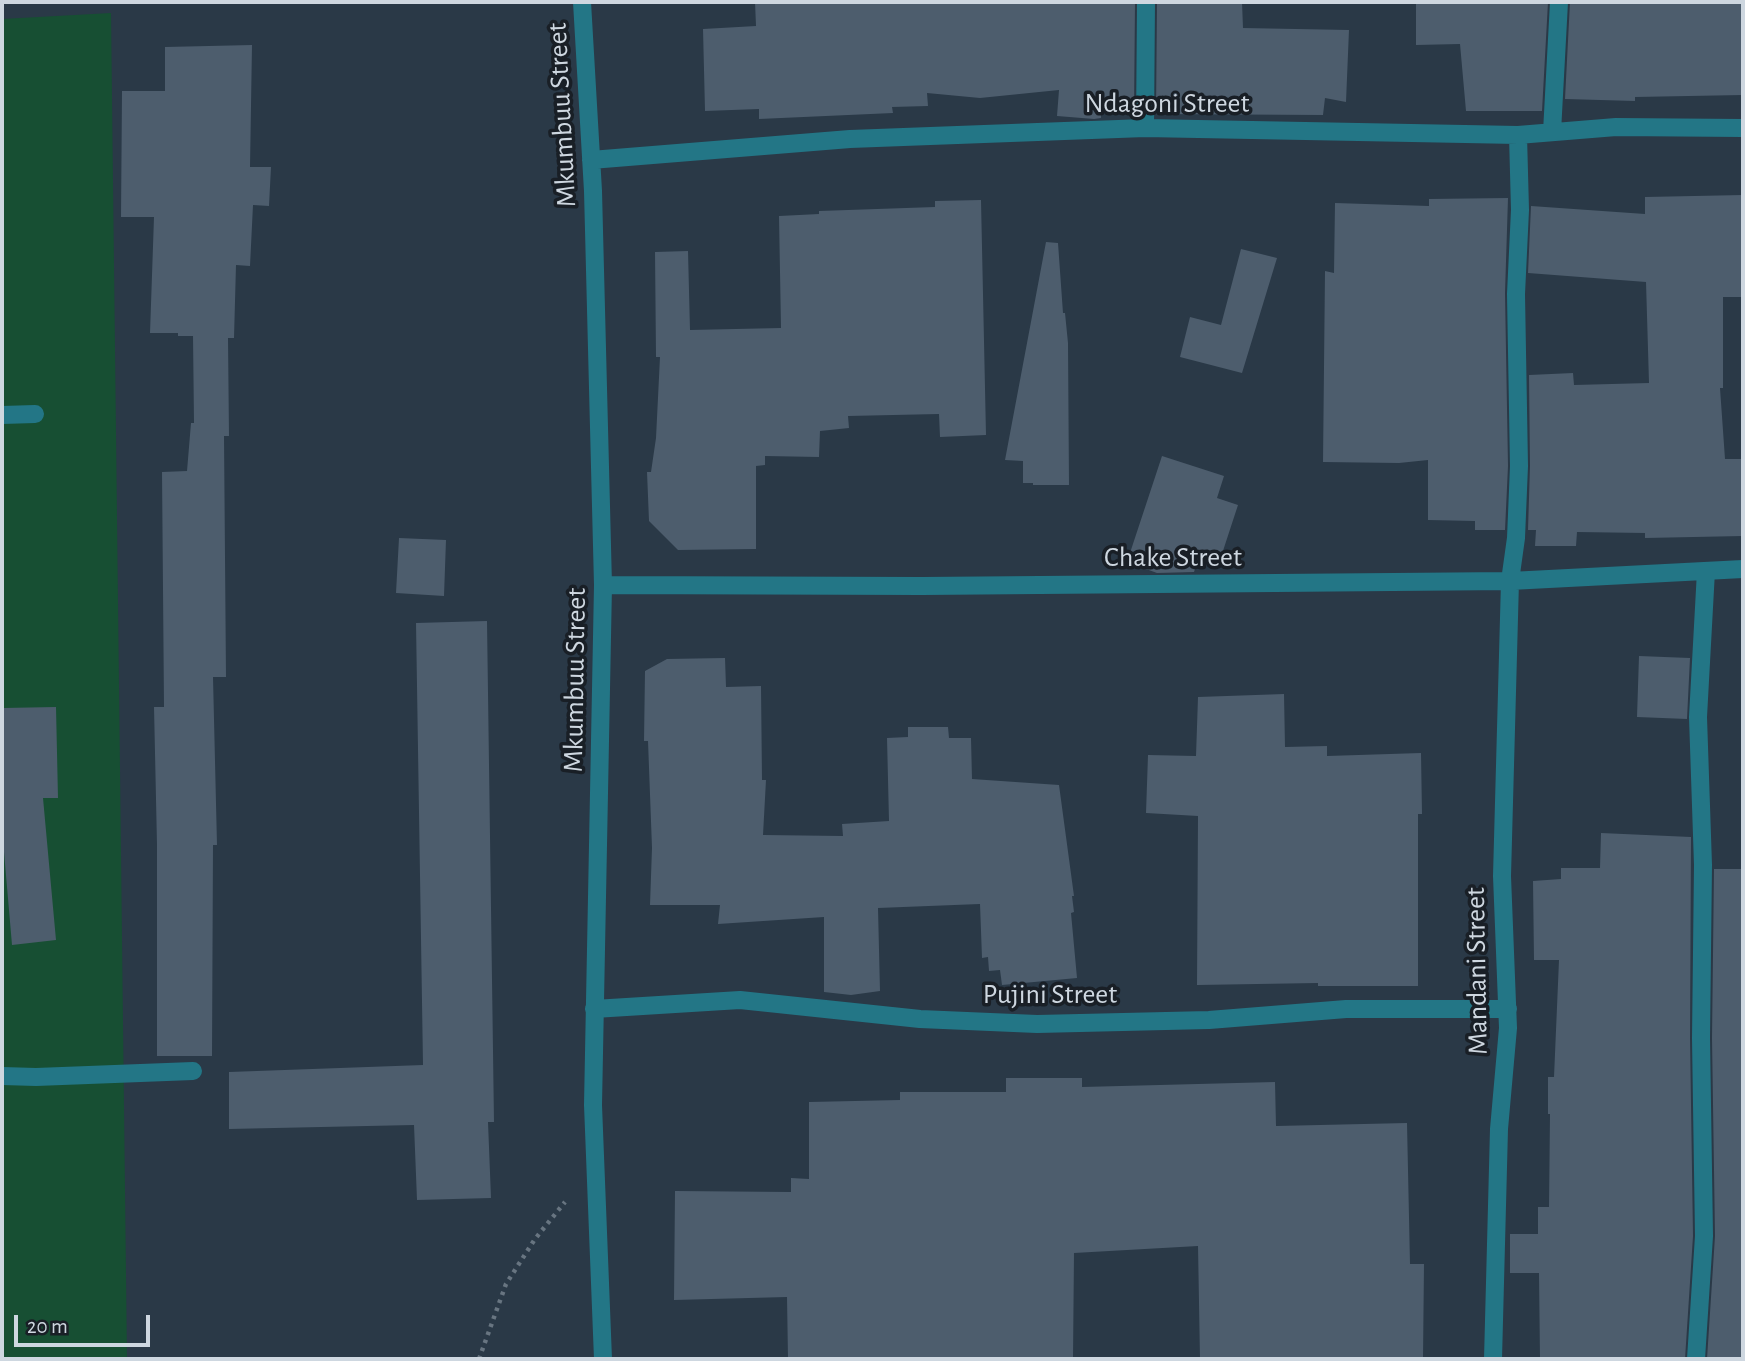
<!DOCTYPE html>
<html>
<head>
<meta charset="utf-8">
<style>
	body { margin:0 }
	#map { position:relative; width:1745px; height:1361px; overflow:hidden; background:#2a3947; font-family:"Alegreya Sans",sans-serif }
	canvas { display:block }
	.frame { position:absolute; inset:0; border:4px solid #ced7e0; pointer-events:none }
	.scale { position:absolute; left:14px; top:1315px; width:136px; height:32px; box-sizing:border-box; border:4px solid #ced7e0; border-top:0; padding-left:9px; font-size:21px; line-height:24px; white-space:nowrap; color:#ced7e0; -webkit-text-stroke:5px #191f26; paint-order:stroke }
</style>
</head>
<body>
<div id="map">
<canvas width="1745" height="1361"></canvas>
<div class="frame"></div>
<div class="scale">20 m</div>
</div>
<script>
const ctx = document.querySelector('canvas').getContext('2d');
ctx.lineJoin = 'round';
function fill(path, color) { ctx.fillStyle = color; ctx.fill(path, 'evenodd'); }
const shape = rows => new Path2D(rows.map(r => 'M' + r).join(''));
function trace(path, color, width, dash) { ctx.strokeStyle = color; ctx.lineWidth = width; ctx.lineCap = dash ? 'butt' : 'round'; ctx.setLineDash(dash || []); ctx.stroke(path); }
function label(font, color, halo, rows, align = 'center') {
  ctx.font = font + ' "Alegreya Sans",sans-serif'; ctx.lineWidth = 7; ctx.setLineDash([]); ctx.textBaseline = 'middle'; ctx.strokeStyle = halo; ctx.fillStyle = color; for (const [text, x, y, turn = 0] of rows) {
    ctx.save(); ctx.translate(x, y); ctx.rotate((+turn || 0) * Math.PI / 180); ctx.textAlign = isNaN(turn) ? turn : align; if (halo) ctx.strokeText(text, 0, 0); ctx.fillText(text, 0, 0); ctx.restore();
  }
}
const green = shape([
	[111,13,127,1359,2,1359,2,19]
]);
const building = shape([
	[755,2,1135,2,1134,114,1101,114,1101,118,1094,119,1057,116,1059,90,980,98,927,93,928,106,892,107,893,113,759,119,759,109,705,111,703,29,756,26],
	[1157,2,1242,2,1243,28,1349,30,1346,102,1325,98,1323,115,1156,114],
	[1416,2,1548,2,1542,111,1466,111,1460,44,1416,45],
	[1570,2,1743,2,1743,95,1635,97,1635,101,1565,99],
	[252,45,250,167,271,167,269,206,253,205,250,266,236,265,234,338,228,338,229,436,224,436,226,677,213,677,217,845,213,845,212,1056,157,1056,157,845,154,707,164,707,162,472,187,471,191,423,194,423,193,336,178,336,178,333,150,333,154,217,121,217,122,91,165,91,165,47],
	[1743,195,1743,297,1723,297,1723,388,1720,388,1725,459,1743,459,1743,536,1645,538,1645,533,1577,532,1576,546,1535,546,1536,530,1528,530,1530,466,1529,375,1573,373,1574,385,1649,383,1646,282,1528,273,1531,206,1645,214,1645,197],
	[1508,198,1505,293,1508,466,1505,530,1475,530,1475,521,1428,520,1428,460,1399,463,1323,462,1325,271,1334,273,1335,203,1429,206,1429,199],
	[981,200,986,435,940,437,939,414,848,416,849,428,820,431,819,457,765,456,765,465,756,466,756,549,678,550,649,521,647,472,651,472,656,438,660,357,656,357,655,252,688,251,690,330,781,328,779,216,819,214,819,211,935,207,935,201],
	[1046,242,1058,243,1063,313,1065,313,1068,343,1069,485,1033,485,1033,483,1023,483,1023,461,1005,460],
	[1241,249,1277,258,1242,373,1180,357,1190,317,1221,325],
	[1162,456,1224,476,1217,498,1238,505,1220,560,1200,553,1194,572,1157,573,1127,562],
	[399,538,446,540,444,596,396,593],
	[487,621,494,1122,488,1122,491,1198,417,1200,414,1125,229,1129,229,1072,423,1065,416,623],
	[1639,656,1690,658,1687,719,1637,717],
	[725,658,726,687,761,686,762,780,766,780,763,835,843,836,842,824,889,821,887,738,908,737,908,727,948,727,949,738,971,738,972,779,1059,785,1074,896,1072,896,1074,912,1071,913,1077,978,1002,985,1000,970,989,971,988,957,982,958,980,904,878,908,880,991,851,995,824,992,824,917,718,924,720,905,650,905,652,848,648,741,644,741,645,671,667,659],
	[1284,694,1285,747,1327,746,1327,756,1421,753,1422,814,1418,814,1418,986,1318,986,1318,983,1197,985,1198,816,1146,813,1148,755,1196,756,1198,697],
	[56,707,58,798,43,798,56,940,12,945,4,852,3,708],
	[1601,833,1691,837,1690,1038,1693,1236,1685,1359,1540,1359,1539,1273,1510,1273,1510,1234,1538,1234,1538,1207,1549,1207,1550,1114,1548,1114,1548,1077,1554,1077,1559,960,1534,960,1533,881,1561,879,1561,868,1600,868],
	[1714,869,1743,869,1741,1131,1743,1131,1743,1359,1707,1359,1715,1236,1712,1038],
	[1006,1078,1082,1078,1082,1087,1275,1082,1276,1126,1407,1123,1410,1264,1424,1264,1423,1359,1200,1359,1198,1246,1074,1253,1073,1359,788,1359,787,1297,674,1300,675,1191,791,1192,791,1178,809,1179,809,1102,900,1100,900,1092,1006,1092]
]);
const path = shape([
	[479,1359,506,1284,535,1239,565,1202]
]);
const minor = shape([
	[582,2,593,191,603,585,593,1105,603,1359],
	[1145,128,1146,2],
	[1552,132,1559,2],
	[591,160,850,139,1145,128,1518,135,1616,127,1743,128],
	[2,415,35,414],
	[603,585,922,586,1510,581,1743,569],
	[594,1009,740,1000,920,1019,1037,1024,1209,1020,1346,1009,1508,1009],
	[2,1076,36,1077,193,1071],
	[1493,1359,1499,1129,1508,1028,1502,876,1510,581,1516,538,1519,466,1516,294,1520,210,1518,135],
	[1696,1359,1704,1236,1701,1038,1703,865,1698,717,1706,571]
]);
const streetNames = [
	["Ndagoni Street",1167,104],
	["Mkumbuu Street",562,115,-93],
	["Chake Street",1173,558],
	["Mkumbuu Street",575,680,-89],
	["Mandani Street",1477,971,-91],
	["Pujini Street",1050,995]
];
fill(green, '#174f33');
fill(building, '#4d5d6d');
trace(path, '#687581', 4.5, [3.5, 5]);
trace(minor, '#237686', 18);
label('28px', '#ced7e0', '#191f26', streetNames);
</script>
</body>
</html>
